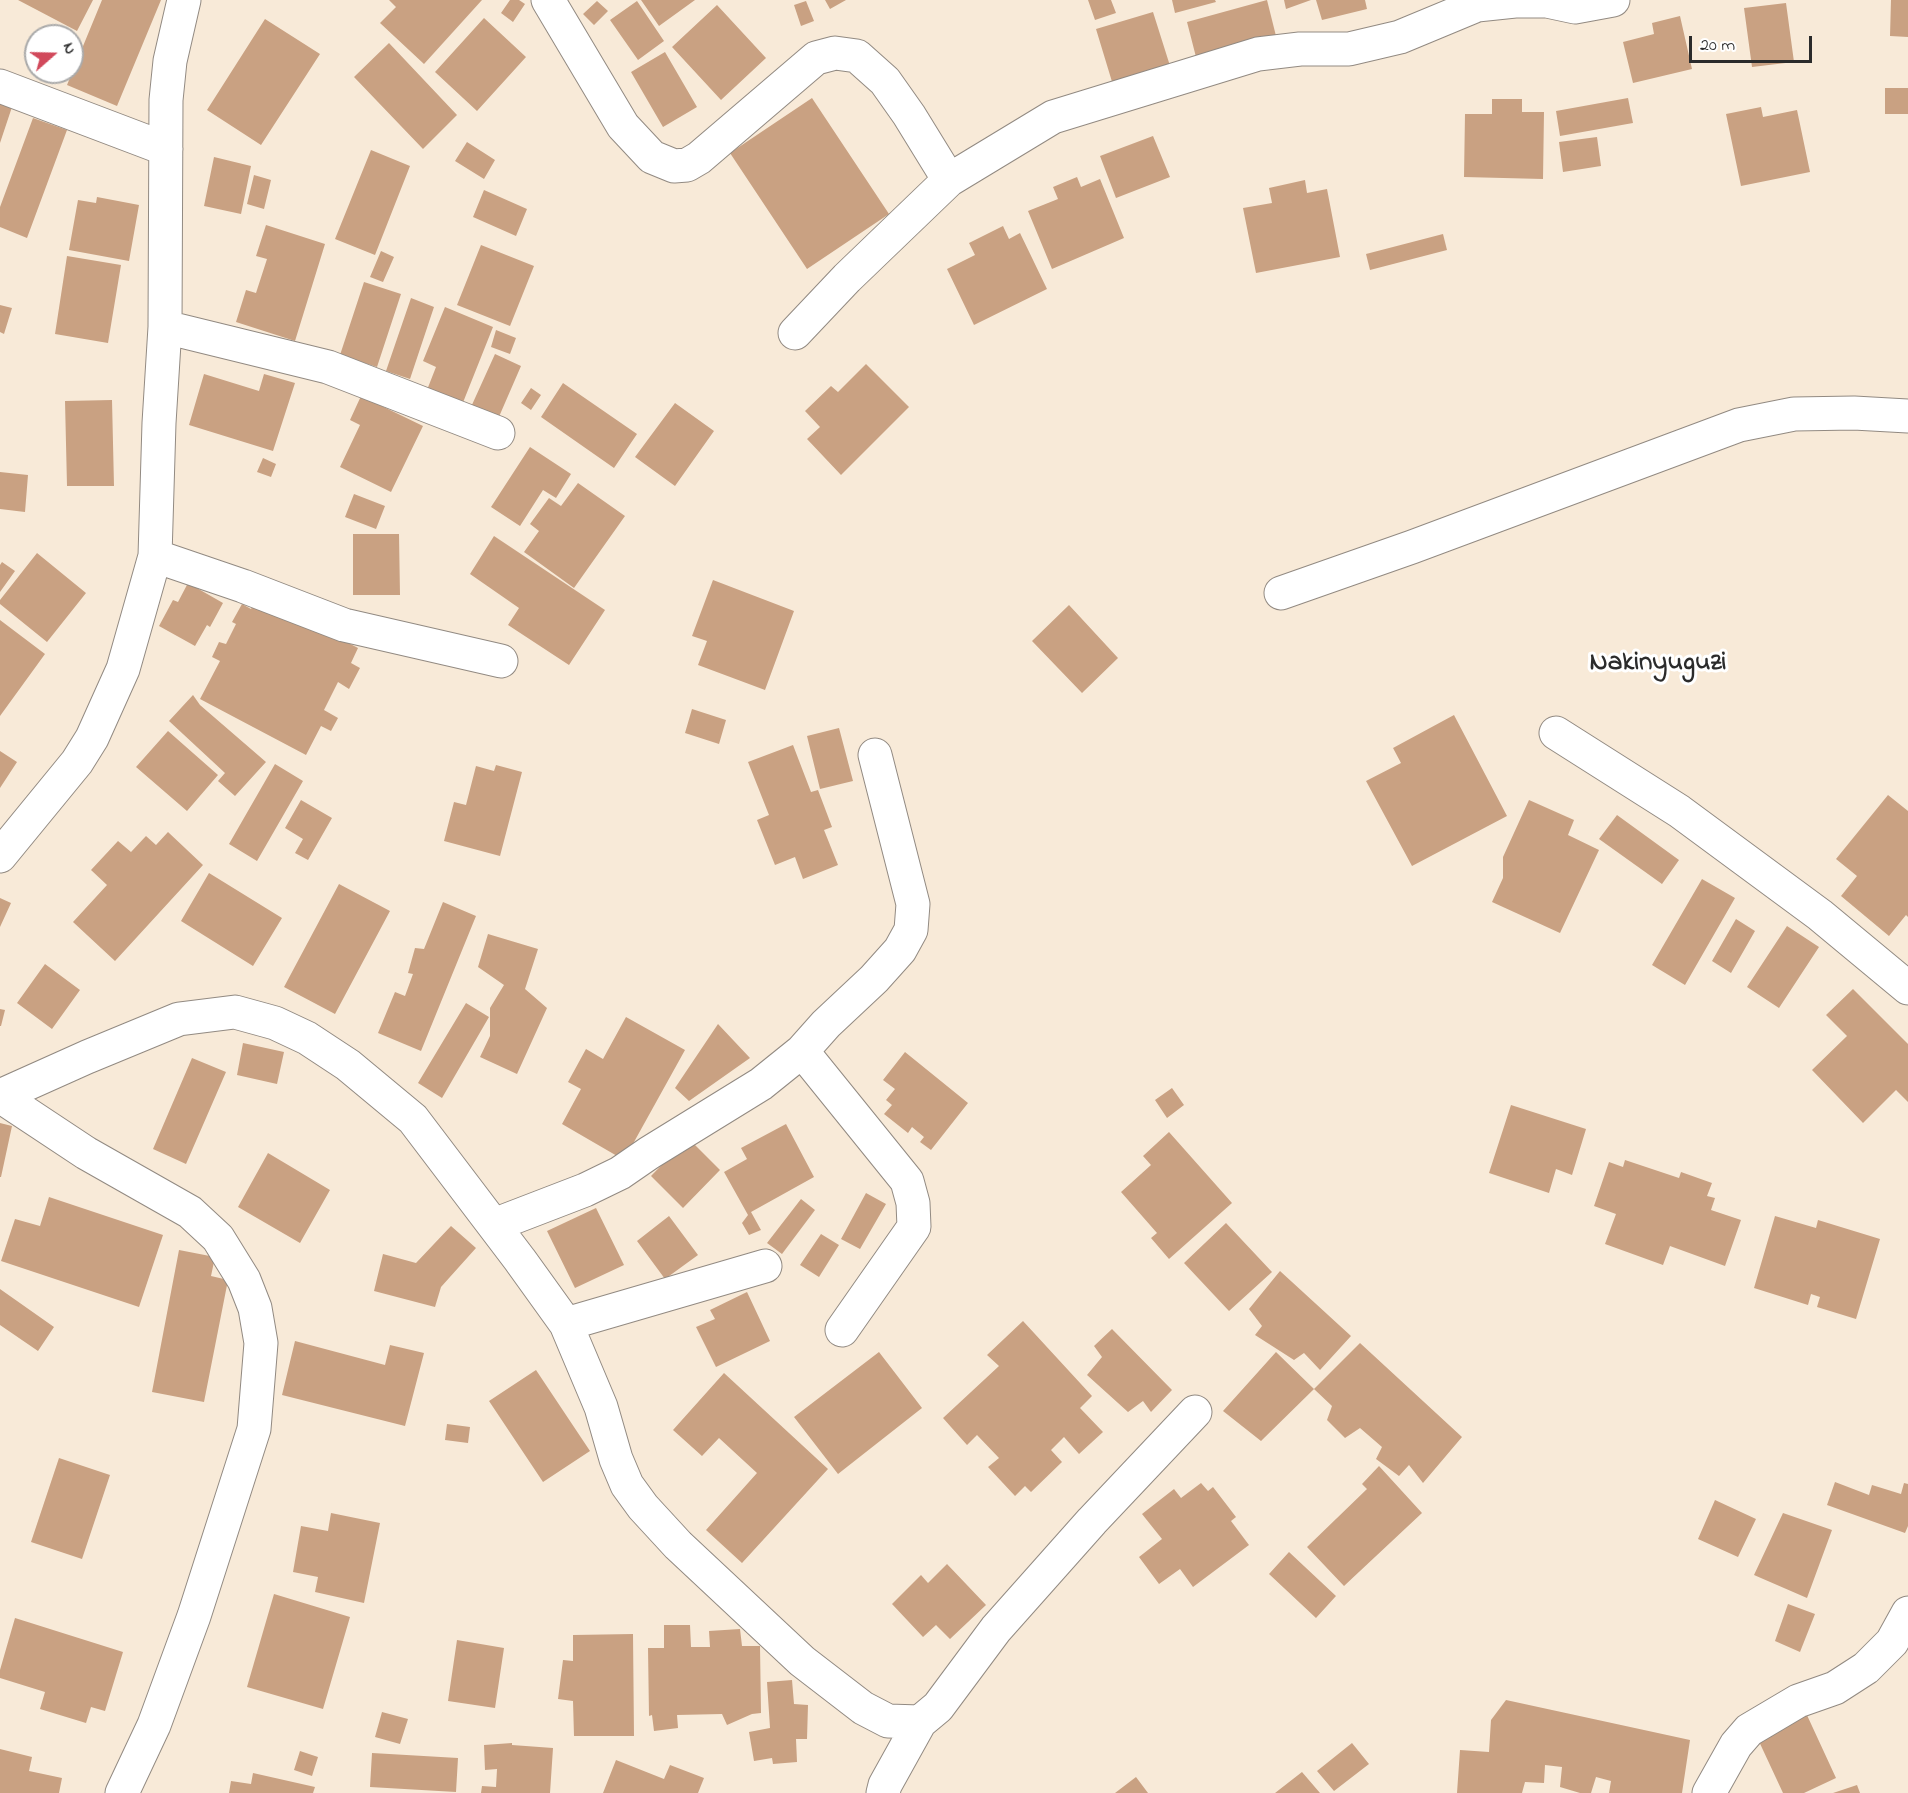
<!DOCTYPE html>
<html>
<head>
<meta charset="utf-8">
<style>
	body { margin:0 }
	#map { position:relative; width:1908px; height:1793px; overflow:hidden; background:#f8ead8; font-family:"Indie Flower",sans-serif }
	canvas { display:block }
	.north { position:absolute; left:24px; top:24px; width:60px; height:60px; box-sizing:border-box; background:#fff; border:2px solid #aaa; border-radius:50%; rotate:70deg; font-size:16px; font-weight:700; line-height:24px; text-align:center; color:#2b2b2b }
	.north::after { content:''; display:block; margin:auto; width:21px; height:27px; background:#d1495b; clip-path:polygon(50% 0,100% 100%,50% 72%,0 100%) }
	.scale { position:absolute; left:1689px; top:36px; width:123px; height:27px; box-sizing:border-box; border:3px solid #2b2b2b; border-top:0; padding-left:8px; font-size:18px; line-height:21px; white-space:nowrap; color:#2b2b2b; -webkit-text-stroke:4px #fff; paint-order:stroke }
</style>
</head>
<body>
<div id="map">
<canvas width="1908" height="1793"></canvas>
<div class="north">N</div>
<div class="scale">20 m</div>
</div>
<script>
const ctx = document.querySelector('canvas').getContext('2d');
ctx.lineJoin = 'round';
function fill(path, color) { ctx.fillStyle = color; ctx.fill(path, 'evenodd'); }
const shape = rows => new Path2D(rows.map(r => 'M' + r).join(''));
function trace(path, color, width, dash) { ctx.strokeStyle = color; ctx.lineWidth = width; ctx.lineCap = dash ? 'butt' : 'round'; ctx.setLineDash(dash || []); ctx.stroke(path); }
function label(font, color, halo, rows, align = 'center') {
  ctx.font = font + ' "Indie Flower",sans-serif'; ctx.lineWidth = 6; ctx.setLineDash([]); ctx.textBaseline = 'middle'; ctx.strokeStyle = halo; ctx.fillStyle = color; for (const [text, x, y, turn = 0] of rows) {
    ctx.save(); ctx.translate(x, y); ctx.rotate((+turn || 0) * Math.PI / 180); ctx.textAlign = isNaN(turn) ? turn : align; if (halo) ctx.strokeText(text, 0, 0); ctx.fillText(text, 0, 0); ctx.restore();
  }
}
const building = shape([
	[18,0,93,0,77,31],
	[102,0,161,0,117,106,67,85],
	[389,0,482,0,424,64,380,23,396,7],
	[510,0,519,0,525,4,513,22,501,13],
	[641,0,695,0,659,26],
	[825,0,846,0,830,9],
	[1088,0,1111,0,1116,13,1095,20],
	[1172,0,1215,0,1216,2,1175,13],
	[1267,0,1276,36,1196,57,1187,22],
	[1284,0,1311,0,1286,9],
	[1316,0,1365,0,1367,9,1322,20],
	[1891,0,1908,0,1908,37,1890,36],
	[597,1,608,11,594,25,583,14],
	[637,1,664,41,638,60,610,20],
	[806,1,814,21,801,26,794,5],
	[1786,3,1794,62,1752,67,1744,8],
	[717,5,766,58,721,100,672,47],
	[1153,12,1171,69,1113,85,1096,29],
	[1680,16,1692,69,1633,83,1623,42,1654,34,1652,23],
	[484,18,526,57,477,111,435,72],
	[265,19,320,54,261,145,207,110],
	[389,43,457,115,423,149,354,77],
	[665,52,697,107,663,127,631,72],
	[1885,88,1908,88,1908,114,1885,114],
	[812,98,889,214,807,269,730,153],
	[1628,98,1633,123,1560,136,1556,111],
	[1492,99,1522,99,1522,112,1544,112,1543,179,1464,177,1465,114,1492,114],
	[0,103,12,107,0,143],
	[1761,107,1763,117,1797,110,1810,172,1741,186,1726,114],
	[33,118,67,130,27,238,0,227,0,207],
	[1153,136,1170,177,1116,198,1100,156],
	[1597,137,1601,166,1563,172,1559,142],
	[467,142,495,160,484,179,455,161],
	[371,150,410,166,375,255,335,239],
	[214,157,251,166,241,214,204,206],
	[254,175,271,180,264,209,247,204],
	[1077,177,1081,187,1100,179,1124,238,1052,269,1028,211,1058,199,1053,187],
	[1305,180,1307,193,1327,189,1340,257,1256,273,1243,208,1272,203,1269,188],
	[484,190,527,209,516,236,473,217],
	[97,197,139,205,129,261,69,250,78,200,96,203],
	[266,225,325,244,295,341,236,322,246,290,256,293,267,259,256,256],
	[1003,226,1009,239,1020,233,1047,289,974,325,947,269,975,255,969,243],
	[1443,234,1447,250,1370,270,1366,254],
	[481,245,534,266,510,326,457,305],
	[381,251,394,257,383,282,370,277],
	[67,256,121,265,108,343,55,334],
	[364,282,401,294,377,367,340,355],
	[411,298,434,307,410,379,386,371],
	[0,305,12,308,4,334,0,332],
	[445,307,493,327,462,405,427,390,436,367,423,361],
	[496,330,516,338,510,354,491,347],
	[495,354,521,366,498,419,471,407],
	[866,364,909,407,841,475,807,439,820,427,805,411,831,386,838,392],
	[204,374,259,391,264,374,295,383,273,451,189,425],
	[563,383,637,434,614,468,541,417],
	[531,388,541,395,531,410,521,403],
	[361,396,423,426,391,492,340,467,360,425,350,420],
	[112,400,114,486,67,486,65,401],
	[675,403,714,431,675,486,635,457],
	[530,447,571,474,556,498,543,490,520,526,491,507],
	[263,458,276,464,271,477,257,472],
	[0,472,28,475,25,512,0,509],
	[578,483,625,516,574,588,524,552,539,531,530,524,549,498,561,506],
	[354,494,385,506,376,529,345,517],
	[353,534,399,534,400,595,353,595],
	[494,536,605,610,569,665,508,625,519,608,470,574],
	[37,553,86,593,47,642,0,604,0,600],
	[2,562,15,571,0,592,0,565],
	[713,580,794,611,765,690,698,665,707,641,692,636],
	[188,583,223,603,210,627,207,625,195,646,159,626,173,600,178,602],
	[258,596,358,648,351,663,360,668,349,689,338,682,324,710,338,718,331,731,321,726,306,755,200,699,220,661,212,657,219,642,226,644,236,624,232,622,242,604,251,609],
	[1069,605,1118,658,1082,693,1032,641],
	[0,620,45,654,0,716],
	[193,695,200,705,266,762,235,796,218,781,225,773,169,721],
	[692,709,726,720,719,744,685,733],
	[1454,715,1507,816,1412,866,1366,781,1401,763,1393,748],
	[839,728,853,781,820,789,807,736],
	[168,731,218,775,187,811,136,767],
	[793,745,811,792,818,790,832,827,824,830,838,865,803,879,795,857,775,865,757,820,769,815,748,762],
	[0,751,17,762,0,788],
	[275,764,303,781,257,861,229,844],
	[496,765,522,772,500,856,444,841,454,802,466,805,476,766,494,771],
	[1888,795,1908,811,1908,917,1906,915,1889,936,1841,896,1857,876,1836,859],
	[301,800,332,818,308,860,295,853,303,839,285,828],
	[1529,800,1574,820,1568,835,1599,850,1560,933,1492,902,1503,878,1503,857],
	[1617,815,1679,860,1662,884,1599,839],
	[168,832,203,865,115,961,73,922,107,885,91,870,118,841,131,852,146,836,156,845],
	[209,873,282,918,253,966,181,921],
	[1702,879,1735,898,1685,985,1652,965],
	[339,884,390,911,335,1014,284,987],
	[0,898,11,903,0,927],
	[443,902,476,916,421,1051,378,1033,395,992,405,996,413,974,408,973,415,948,424,949],
	[1736,919,1755,931,1731,973,1712,961],
	[1787,926,1819,947,1779,1008,1747,987],
	[488,934,538,949,525,989,547,1008,517,1074,480,1057,490,1036,490,1008,504,985,478,967],
	[45,964,80,990,52,1029,17,1003],
	[1853,989,1908,1044,1908,1102,1896,1090,1863,1123,1812,1070,1847,1036,1826,1015],
	[466,1003,489,1017,442,1098,418,1083],
	[0,1009,5,1010,1,1026,0,1026],
	[626,1017,685,1050,624,1160,562,1124,581,1089,568,1082,586,1049,603,1059],
	[718,1024,750,1058,689,1101,675,1088],
	[243,1043,284,1052,277,1084,237,1075],
	[905,1052,968,1103,931,1150,920,1142,924,1137,912,1127,908,1133,884,1114,892,1105,886,1100,895,1089,883,1080],
	[192,1058,226,1072,186,1164,153,1149],
	[1172,1088,1184,1105,1167,1118,1155,1100],
	[1511,1105,1586,1129,1572,1175,1556,1169,1549,1193,1489,1173],
	[0,1123,12,1126,1,1177,0,1177],
	[786,1124,814,1177,751,1212,761,1230,749,1235,742,1223,748,1215,724,1172,747,1159,741,1148],
	[1169,1132,1232,1203,1169,1259,1151,1238,1157,1233,1121,1192,1151,1165,1143,1156],
	[688,1138,720,1170,683,1208,651,1176],
	[268,1153,330,1190,300,1243,238,1207],
	[1625,1160,1679,1178,1681,1172,1712,1183,1707,1196,1715,1198,1711,1210,1741,1220,1725,1266,1670,1246,1663,1265,1605,1244,1616,1214,1594,1206,1609,1162,1623,1167],
	[866,1193,886,1204,860,1249,841,1239],
	[49,1197,163,1235,139,1307,1,1261,15,1219,40,1226],
	[801,1199,815,1210,782,1254,767,1243],
	[596,1208,624,1265,575,1288,547,1231],
	[669,1216,698,1255,665,1279,637,1241],
	[1775,1216,1816,1228,1818,1220,1880,1239,1856,1319,1817,1307,1820,1297,1811,1294,1808,1305,1754,1288],
	[1226,1223,1272,1272,1229,1311,1184,1263],
	[451,1226,476,1248,441,1287,435,1307,374,1291,383,1254,416,1263],
	[821,1234,839,1245,819,1277,800,1265],
	[179,1250,215,1257,211,1276,228,1280,204,1402,152,1392],
	[1280,1271,1351,1336,1320,1370,1304,1353,1294,1360,1255,1335,1262,1326,1249,1309],
	[0,1289,54,1327,38,1351,0,1325],
	[747,1292,770,1341,716,1367,696,1327,715,1319,710,1310],
	[1023,1321,1092,1396,1080,1408,1103,1432,1079,1454,1064,1437,1051,1450,1062,1462,1031,1492,1025,1486,1015,1496,988,1467,999,1458,977,1435,967,1445,943,1418,999,1366,987,1355],
	[1112,1329,1172,1390,1151,1412,1143,1401,1128,1412,1087,1375,1102,1357,1094,1346],
	[295,1341,385,1365,390,1345,424,1353,405,1426,282,1395],
	[1360,1343,1462,1437,1423,1483,1409,1465,1399,1476,1376,1459,1382,1447,1360,1428,1345,1438,1327,1420,1332,1406,1314,1389],
	[879,1352,922,1408,838,1474,794,1417],
	[1276,1352,1314,1389,1261,1441,1223,1411],
	[536,1370,590,1451,543,1482,489,1401],
	[724,1373,828,1469,742,1563,706,1530,757,1473,719,1438,702,1456,673,1430],
	[447,1424,470,1427,468,1443,445,1440],
	[59,1458,110,1475,82,1559,31,1542],
	[1379,1466,1422,1513,1344,1586,1307,1547,1367,1489,1362,1484],
	[1835,1482,1869,1495,1872,1485,1901,1494,1904,1483,1908,1484,1908,1526,1905,1533,1827,1505],
	[1201,1483,1208,1491,1213,1487,1236,1517,1231,1521,1249,1545,1193,1587,1180,1569,1159,1584,1139,1557,1162,1539,1142,1514,1174,1489,1181,1498],
	[1715,1500,1756,1519,1738,1557,1698,1539],
	[331,1513,380,1523,364,1603,315,1592,318,1577,293,1572,301,1526,328,1531],
	[1783,1513,1832,1530,1807,1598,1754,1575],
	[1289,1552,1336,1596,1316,1618,1269,1574],
	[947,1564,986,1605,950,1639,936,1625,923,1637,892,1604,921,1575,928,1583],
	[274,1594,350,1617,323,1709,247,1687],
	[1788,1604,1815,1614,1800,1652,1775,1641],
	[15,1618,123,1652,105,1711,91,1707,86,1723,40,1709,45,1692,0,1678,0,1670],
	[664,1625,690,1625,691,1647,710,1647,709,1631,740,1629,742,1646,760,1646,761,1713,752,1714,727,1725,722,1714,677,1715,678,1728,654,1731,652,1715,649,1716,648,1648,664,1648],
	[633,1634,634,1736,574,1736,573,1701,558,1699,563,1660,573,1661,573,1635],
	[457,1640,504,1648,495,1708,448,1701],
	[792,1680,794,1704,808,1705,807,1739,796,1739,797,1762,773,1764,772,1758,754,1761,749,1732,770,1728,767,1682],
	[1506,1700,1690,1740,1682,1793,1609,1793,1611,1781,1596,1777,1591,1793,1580,1793,1560,1787,1562,1767,1545,1765,1544,1783,1525,1782,1522,1793,1457,1793,1460,1750,1489,1752,1491,1720],
	[382,1712,408,1719,400,1744,375,1737],
	[1806,1713,1836,1778,1804,1793,1783,1793,1756,1735],
	[512,1743,512,1745,553,1748,550,1793,481,1793,482,1786,496,1787,497,1769,485,1770,484,1745],
	[1352,1743,1369,1764,1334,1791,1317,1771],
	[0,1749,32,1757,29,1771,62,1778,59,1793,0,1793],
	[300,1751,318,1757,312,1776,294,1770],
	[372,1753,458,1758,456,1792,370,1787],
	[616,1760,664,1779,670,1765,704,1778,698,1793,603,1793],
	[1302,1772,1320,1793,1275,1793],
	[253,1773,315,1787,313,1793,229,1793,231,1781,251,1784],
	[1136,1777,1148,1793,1115,1793],
	[1857,1785,1860,1793,1833,1793]
]);
const minor = shape([
	[548,0,623,126,652,157,674,166,687,165,699,158,816,58,835,53,857,56,885,81,909,115,949,180],
	[0,86,166,149],
	[165,327,328,367,498,433],
	[795,333,847,278,949,180,1053,117,1258,54,1300,49,1349,49,1400,37,1477,5,1515,1,1547,1,1575,7,1613,0],
	[155,556,243,586,344,625,501,661],
	[1281,593,1412,547,1739,425,1794,414,1854,413,1908,416],
	[1556,733,1679,811,1820,915,1908,988],
	[0,856,77,762,92,738,123,669,155,556,159,423,165,327,166,100,170,61,184,0],
	[802,1051,907,1181,913,1203,914,1227,842,1330],
	[0,1096,87,1057,179,1019,235,1012,275,1023,307,1038,348,1065,413,1119,520,1260,566,1324,601,1407,616,1459,627,1485,643,1507,678,1545,802,1661,863,1708,888,1721,920,1722,938,1707,996,1629,1092,1521,1195,1412],
	[0,1096,86,1153,190,1212,218,1238,244,1280,255,1308,261,1343,254,1429,194,1616,154,1725,122,1793],
	[494,1225,585,1190,620,1173,649,1153,761,1084,802,1051,826,1024,874,979,900,950,911,930,913,904,875,755],
	[566,1324,765,1266],
	[883,1793,885,1785,920,1722],
	[1709,1793,1736,1745,1749,1730,1798,1701,1835,1688,1866,1668,1892,1642,1908,1613]
]);
const quarterNames = [
	["Nakinyuguzi",1658,665]
];
fill(building, '#c9a182');
trace(minor, '#928a82', 35);
trace(minor, '#fff', 33);
label('bold 27px', '#2b2b2b', '#fff', quarterNames);
</script>
</body>
</html>
